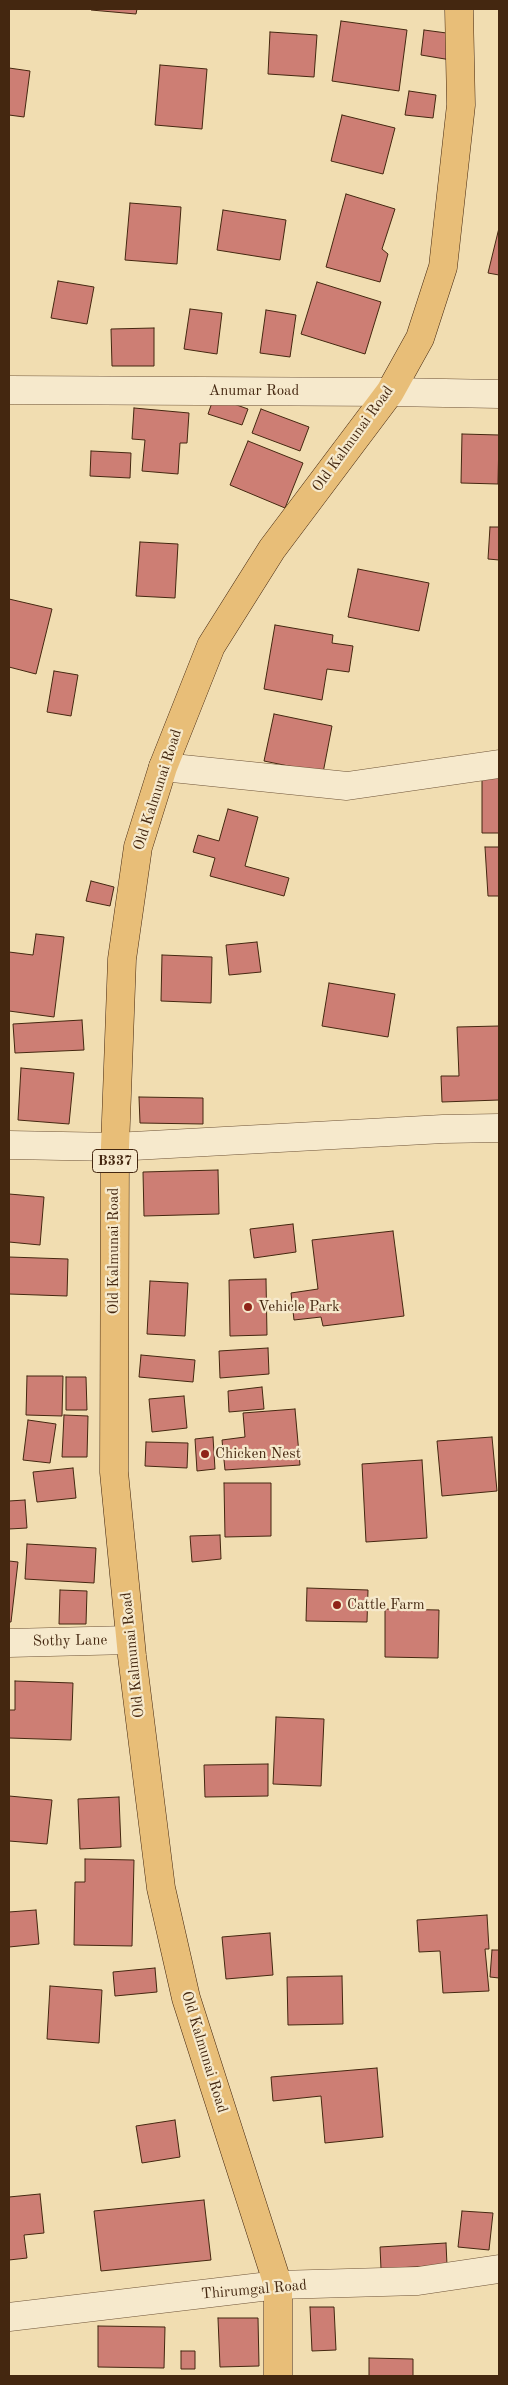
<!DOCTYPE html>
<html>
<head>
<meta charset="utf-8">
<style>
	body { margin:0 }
	#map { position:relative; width:508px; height:2385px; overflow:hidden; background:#f1ddb1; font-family:"Old Standard TT",serif }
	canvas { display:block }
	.frame { position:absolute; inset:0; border:10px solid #442710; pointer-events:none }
</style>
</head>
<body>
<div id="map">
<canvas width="508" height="2385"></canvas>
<div class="frame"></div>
</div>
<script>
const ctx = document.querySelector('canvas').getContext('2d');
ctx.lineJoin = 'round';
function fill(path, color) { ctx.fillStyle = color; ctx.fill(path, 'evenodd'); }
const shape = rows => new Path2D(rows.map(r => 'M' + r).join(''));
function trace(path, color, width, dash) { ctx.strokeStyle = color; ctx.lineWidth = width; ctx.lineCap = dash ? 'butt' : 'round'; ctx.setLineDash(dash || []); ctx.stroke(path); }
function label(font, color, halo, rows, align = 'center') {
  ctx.font = font + ' "Old Standard TT",serif'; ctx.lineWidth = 4.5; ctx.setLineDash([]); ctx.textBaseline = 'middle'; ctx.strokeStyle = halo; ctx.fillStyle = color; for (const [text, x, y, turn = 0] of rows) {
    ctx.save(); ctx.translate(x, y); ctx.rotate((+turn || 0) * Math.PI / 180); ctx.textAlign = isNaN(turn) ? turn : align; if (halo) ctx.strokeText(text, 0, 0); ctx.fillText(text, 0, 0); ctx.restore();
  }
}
const building = shape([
	[91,9,137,9,136,14,91,10,91,9],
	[341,21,407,30,399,91,332,81,341,21],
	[424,30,454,34,451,60,421,55,424,30],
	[270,32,317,35,314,77,268,74,270,32],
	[160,65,207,69,202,129,155,125,160,65],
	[9,68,30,71,24,117,9,115,9,68],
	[409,91,436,95,433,118,405,115,409,91],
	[342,115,395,128,383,174,331,161,342,115],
	[346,194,395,209,382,249,388,254,380,282,326,267,346,194],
	[130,203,181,207,177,264,125,260,130,203],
	[223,210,286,220,280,260,217,250,223,210],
	[499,228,499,275,488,273,499,228],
	[58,281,94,287,87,324,51,318,58,281],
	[317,282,381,302,365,354,301,334,317,282],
	[190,309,222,313,217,354,184,349,190,309],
	[266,310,296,315,290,357,260,353,266,310],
	[154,328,154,366,112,366,111,329,154,328],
	[214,397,248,409,242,425,208,414,214,397],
	[134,408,189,413,187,443,180,443,178,474,142,471,145,440,132,439,134,408],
	[261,409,309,427,300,451,252,433,261,409],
	[462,434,499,435,498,484,461,483,462,434],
	[248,441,303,463,285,508,230,485,248,441],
	[91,451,131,453,130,478,90,476,91,451],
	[490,527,499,527,499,560,488,559,490,527],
	[140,542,178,544,175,598,136,596,140,542],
	[358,569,429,583,419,631,348,617,358,569],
	[9,599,52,609,36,674,9,667,9,599],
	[275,625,333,635,332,643,353,646,349,672,327,669,322,700,264,689,275,625],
	[54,671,78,675,71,716,47,712,54,671],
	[274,714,332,726,323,773,264,761,274,714],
	[482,776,499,776,499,833,482,833,482,776],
	[228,809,258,817,245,866,289,878,284,896,210,876,215,858,193,852,198,835,219,841,228,809],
	[485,847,499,847,499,896,488,896,485,847],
	[91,881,114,887,110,906,86,901,91,881],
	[36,934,64,937,54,1017,9,1011,9,952,33,955,36,934],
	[257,942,261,972,229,975,226,945,257,942],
	[162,955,212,957,211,1003,161,1001,162,955],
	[329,983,395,994,388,1037,322,1026,329,983],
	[82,1020,84,1050,15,1053,13,1024,82,1020],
	[499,1026,499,1100,442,1102,441,1076,459,1076,457,1027,499,1026],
	[21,1068,74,1073,69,1124,18,1120,21,1068],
	[139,1097,203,1098,203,1124,140,1123,139,1097],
	[218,1170,219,1214,144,1216,143,1172,218,1170],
	[9,1194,44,1197,40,1245,9,1242,9,1194],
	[293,1224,296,1252,254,1258,250,1229,293,1224],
	[393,1231,404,1316,323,1326,321,1317,294,1320,291,1293,318,1289,312,1240,393,1231],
	[9,1257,68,1259,67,1296,9,1294,9,1257],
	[266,1279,267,1335,230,1336,229,1280,266,1279],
	[150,1281,188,1283,185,1336,147,1334,150,1281],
	[268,1348,269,1374,220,1378,219,1351,268,1348],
	[141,1355,195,1360,193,1382,139,1377,141,1355],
	[27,1376,63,1376,62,1416,26,1415,27,1376],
	[66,1377,86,1377,87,1410,66,1410,66,1377],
	[262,1387,264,1409,229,1412,228,1391,262,1387],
	[184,1396,187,1428,152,1432,149,1399,184,1396],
	[295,1409,300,1465,225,1470,222,1440,245,1437,243,1413,295,1409],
	[64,1415,88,1416,87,1457,62,1457,64,1415],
	[28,1420,56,1424,50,1463,23,1460,28,1420],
	[213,1437,215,1469,197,1471,195,1439,213,1437],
	[492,1437,497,1491,442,1496,437,1441,492,1437],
	[146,1442,188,1443,187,1468,145,1466,146,1442],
	[422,1460,427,1538,366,1542,362,1464,422,1460],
	[73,1468,76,1498,37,1502,33,1472,73,1468],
	[224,1483,271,1483,271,1536,225,1537,224,1483],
	[25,1500,27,1528,9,1529,9,1501,25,1500],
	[220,1535,221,1559,192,1562,190,1536,220,1535],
	[27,1544,96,1548,94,1583,25,1579,27,1544],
	[9,1561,18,1562,11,1622,9,1622,9,1561],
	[307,1588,368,1590,367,1622,306,1621,307,1588],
	[60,1590,87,1591,86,1624,59,1624,60,1590],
	[385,1609,439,1610,438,1658,385,1657,385,1609],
	[15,1681,73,1683,71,1740,9,1738,9,1710,15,1710,15,1681],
	[276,1717,324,1719,321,1786,273,1784,276,1717],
	[268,1764,268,1796,205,1797,204,1765,268,1764],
	[9,1796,52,1800,47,1844,9,1841,9,1796],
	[119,1797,121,1847,80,1849,78,1799,119,1797],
	[85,1859,134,1860,132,1946,74,1945,75,1882,85,1882,85,1859],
	[36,1910,39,1944,9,1947,9,1912,36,1910],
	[487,1915,489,1949,485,1949,489,1991,443,1993,440,1951,419,1952,417,1920,487,1915],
	[270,1933,273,1975,226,1979,222,1937,270,1933],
	[492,1950,499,1950,499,1978,490,1977,492,1950],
	[155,1968,157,1992,115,1996,113,1972,155,1968],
	[342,1976,343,2024,288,2025,287,1977,342,1976],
	[50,1986,102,1990,99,2043,47,2039,50,1986],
	[377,2068,383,2137,325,2143,321,2096,273,2101,271,2077,377,2068],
	[175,2120,180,2157,142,2163,136,2126,175,2120],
	[40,2194,44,2233,24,2235,27,2258,9,2260,9,2197,40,2194],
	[204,2200,211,2260,101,2271,94,2211,204,2200],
	[462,2211,493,2213,489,2250,458,2247,462,2211],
	[446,2243,447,2265,381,2269,380,2247,446,2243],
	[310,2307,334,2307,336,2350,312,2351,310,2307],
	[218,2318,258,2318,259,2366,220,2367,218,2318],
	[98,2326,165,2327,164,2368,98,2367,98,2326],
	[181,2351,195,2351,195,2369,181,2369,181,2351],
	[369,2358,413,2359,413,2376,369,2376,369,2358]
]);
const minor = shape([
	[9,390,390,392,499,394],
	[163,767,347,786,499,764],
	[9,1145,115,1147,443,1129,499,1128],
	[9,1643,130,1640],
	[9,2317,278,2285,418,2281,499,2269]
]);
const primary = shape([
	[278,2376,278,2285,186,1998,161,1888,132,1656,114,1472,115,1147,122,959,138,847,163,767,211,646,272,549,390,392,420,338,443,267,461,105,459,9]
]);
const markers = [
	[248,1307,5,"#8f2418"],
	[205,1454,5,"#8f2418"],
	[337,1605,5,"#8f2418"]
];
const shields = [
	[115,1161,45]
];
const shieldNames = [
	["B337",115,1161]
];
const streetNames = [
	["Anumar Road",254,391],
	["Old Kalmunai Road",353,439,-54],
	["Old Kalmunai Road",158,790,-72],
	["Old Kalmunai Road",114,1251,-90],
	["Sothy Lane",70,1641,-1],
	["Old Kalmunai Road",133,1655,-96],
	["Old Kalmunai Road",204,2052,73],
	["Thirumgal Road",254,2290,-5]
];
const poiNames = [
	["Vehicle Park",258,1307],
	["Chicken Nest",215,1454],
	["Cattle Farm",347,1605]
];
fill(building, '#cd7e74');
trace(building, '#442710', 1);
trace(minor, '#6f5438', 29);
trace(primary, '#442710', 29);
trace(minor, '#f6e9cc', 28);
trace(primary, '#e8be78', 28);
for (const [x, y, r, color] of markers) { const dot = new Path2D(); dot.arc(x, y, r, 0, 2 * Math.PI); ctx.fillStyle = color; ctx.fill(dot); trace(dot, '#f6e9cc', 2); }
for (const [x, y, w] of shields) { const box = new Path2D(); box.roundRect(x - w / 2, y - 11.5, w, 23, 4); ctx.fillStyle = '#f6e9cc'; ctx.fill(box); trace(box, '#442710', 1); }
label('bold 14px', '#442710', null, shieldNames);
label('15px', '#442710', '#f6e9cc', streetNames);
label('15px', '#442710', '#f6e9cc', poiNames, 'left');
</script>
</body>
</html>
